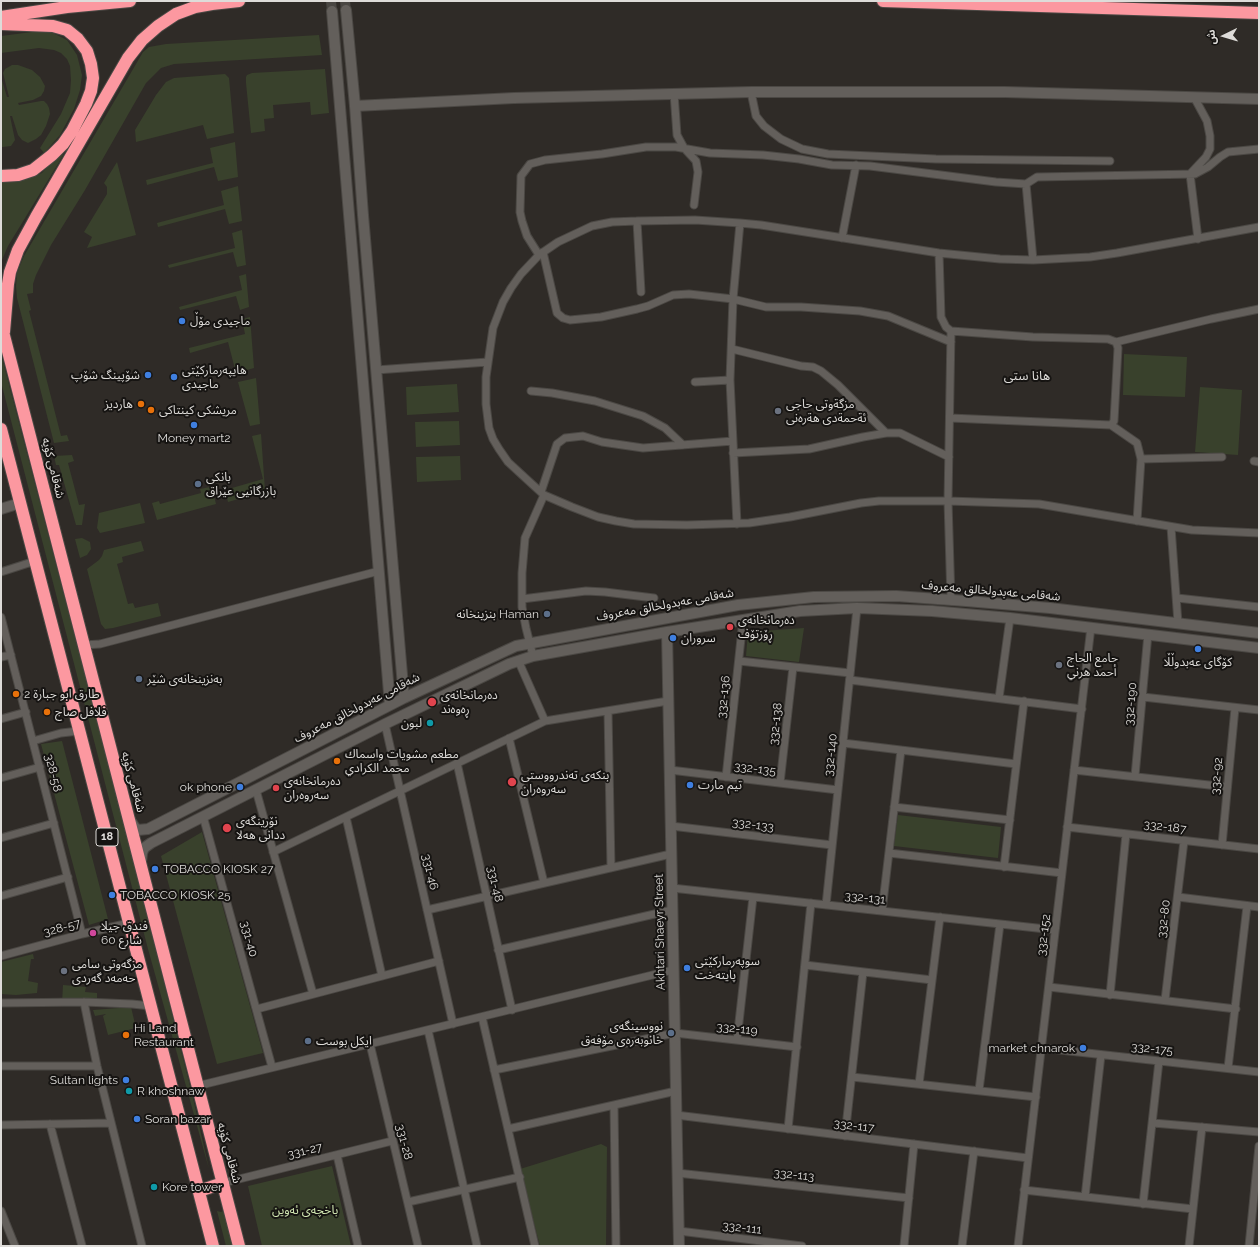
<!DOCTYPE html>
<html>
<head>
<meta charset="utf-8">
<style>
	body { margin:0 }
	#map { position:relative; width:1260px; height:1247px; overflow:hidden; background:#2f2b27; font-family:Raleway,"Noto Sans Arabic",sans-serif }
	canvas { display:block }
	.frame { position:absolute; inset:0; border:2px solid #dedcd9; pointer-events:none }
	.north { position:absolute; left:1204px; top:16px; width:40px; height:40px; -webkit-text-stroke:3px #161412; paint-order:stroke; rotate:265deg; font-size:11px; font-weight:700; line-height:16px; text-align:center; color:#dedcd9 }
	.north::after { content:''; display:block; margin:auto; width:14px; height:18px; background:#dedcd9; clip-path:polygon(50% 0,100% 100%,50% 72%,0 100%) }
</style>
</head>
<body>
<div id="map">
<canvas width="1260" height="1247"></canvas>
<div class="frame"></div>
<div class="north">ش</div>
</div>
<script>
const ctx = document.querySelector('canvas').getContext('2d');
ctx.lineJoin = 'round';
function fill(path, color) { ctx.fillStyle = color; ctx.fill(path, 'evenodd'); }
const shape = rows => new Path2D(rows.map(r => 'M' + r).join(''));
function trace(path, color, width, dash) { ctx.strokeStyle = color; ctx.lineWidth = width; ctx.lineCap = dash ? 'butt' : 'round'; ctx.setLineDash(dash || []); ctx.stroke(path); }
function label(font, color, halo, rows, align = 'center') {
  ctx.font = font + ' Raleway,"Noto Sans Arabic",sans-serif'; ctx.lineWidth = 4; ctx.setLineDash([]); ctx.textBaseline = 'middle'; ctx.strokeStyle = halo; ctx.fillStyle = color; for (const [text, x, y, turn = 0] of rows) {
    ctx.save(); ctx.translate(x, y); ctx.rotate((+turn || 0) * Math.PI / 180); ctx.textAlign = isNaN(turn) ? turn : align; if (halo) ctx.strokeText(text, 0, 0); ctx.fillText(text, 0, 0); ctx.restore();
  }
}
const green = shape([
	[32,32,51,32,67,40,77,55,82,75,80,90,74,109,60,135,44,153,40,148,61,114,70,93,71,80,70,66,67,59,61,53,54,50,39,48,1,53,1,36],
	[319,35,322,55,174,64,161,68,146,83,85,190,51,245,36,275,33,284,33,293,27,294,31,310,29,311,61,436,67,435,69,441,54,443,17,298,16,286,17,273,24,256,143,52,149,47,166,44],
	[12,65,18,65,32,70,40,77,45,86,44,91,41,96,33,100,18,103,19,105,41,101,44,101,47,104,49,108,50,114,46,126,41,135,36,139,28,143,22,140,18,135,12,116,10,116,15,140,11,146,3,147,1,147,1,77,7,97,9,97,3,73,5,69],
	[325,69,329,113,311,115,310,102,273,105,274,118,264,119,265,131,251,133,246,83,246,77,247,75,252,73],
	[225,74,229,78,234,133,207,139,203,125,136,142,135,130,156,95,166,82,174,78],
	[235,142,238,177,218,181,214,167,147,185,146,180,213,163,210,148],
	[64,154,8,246,1,262,1,182,11,182,28,178,42,173,55,158],
	[117,162,136,235,87,248,92,237,84,232,107,194,107,187,104,183],
	[238,186,242,221,229,224,225,209,158,227,157,223,224,205,221,191],
	[242,230,246,265,237,267,233,252,169,268,168,265,235,248,232,233],
	[246,274,249,307,240,310,236,296,180,310,179,307,242,290,239,276],
	[250,317,254,368,236,373,228,342,190,353,189,348,245,334,242,319],
	[1,354,130,848,193,1098,209,1169,148,949,1,382],
	[1124,354,1187,357,1185,397,1123,395],
	[256,378,260,424,250,426,238,382],
	[457,384,459,412,407,415,406,387],
	[1200,387,1242,390,1238,455,1195,452],
	[459,421,460,445,416,447,415,422],
	[261,434,265,490,263,492,228,502,225,490,263,479,252,436],
	[72,455,74,461,68,463,79,505,85,504,82,525,76,525,59,465,56,465,54,456],
	[460,456,461,480,417,482,416,457],
	[210,487,212,487,216,504,157,520,152,503,159,501,160,504,201,493,200,489],
	[140,503,145,523,100,533,97,528,99,513],
	[82,538,90,542,91,549,87,555,80,558,75,539],
	[141,541,144,551,122,557,123,562,117,564,128,604,133,603,135,608,158,603,161,616,113,628,105,629,101,624,87,569,99,560,102,556,104,550],
	[804,628,799,662,746,656,748,632],
	[62,741,108,919,89,925,41,744],
	[898,815,1001,827,998,858,894,846],
	[202,832,263,1053,217,1064,161,856],
	[33,954,34,959,31,959,28,981,38,983,37,993,16,995,1,994,1,962],
	[63,985,86,987,85,992,97,993,97,999,62,1003],
	[131,1007,136,1028,108,1035,103,1016,106,1014,95,1016,93,1010],
	[601,1144,607,1147,606,1246,540,1246,520,1169],
	[332,1166,351,1246,262,1246,248,1186],
	[225,1210,234,1246,226,1246,217,1211,221,1212]
]);
const secondaryTunnel = shape([
	[331,1,332,11],
	[345,1,346,10]
]);
const street = shape([
	[751,92,756,116,764,126,781,139,802,149,828,154,936,159,1110,161],
	[674,93,677,135,684,148,696,161,698,172,694,205],
	[1194,97,1207,121,1210,136,1210,149,1206,157,1190,174,1198,239],
	[637,221,641,292],
	[1259,227,1117,253,1090,257,1033,260,1000,259,939,253,761,225,740,223,695,220,637,221,612,222,592,226,558,242,539,255,521,274,511,288,503,302,493,328,486,377,486,404,489,428,493,439,499,449,508,462,533,485,544,495,572,507,598,517,616,521,634,524,687,525,749,523,790,517,861,503,879,501,948,501,1039,504,1192,530,1259,533],
	[842,238,856,165],
	[543,252,557,313,563,318,570,320,601,317,637,309,648,306,673,295,689,294,733,299,766,307,801,307,860,311,888,316,951,342],
	[939,253,941,317,946,327,951,331,948,501,951,600],
	[539,255,527,236,522,221,520,212,521,176,530,164,545,160,602,154,646,147,676,147,710,153,763,155,799,159,832,165,870,166,996,182,1026,184],
	[1033,260,1026,184,1037,177,1195,174,1208,167,1220,157,1228,152,1259,149],
	[1116,342,1211,319,1259,309],
	[732,349,801,366,813,367,821,371,838,385,886,433],
	[376,370,488,362],
	[695,382,730,380],
	[531,391,552,393,595,401,643,416,665,428,683,445],
	[950,418,1111,425,1114,421,1118,348,1116,342,1108,339,1033,337,951,331],
	[1111,425,1137,443,1141,459,1137,521],
	[733,453,809,449,863,437,886,433,900,433,949,457],
	[1141,459,1222,457],
	[1254,461,1259,462],
	[541,492,557,444,565,438,583,436,602,442,643,448,733,441],
	[737,524,730,380,733,299,740,223],
	[1171,527,1178,623],
	[1,572,35,561],
	[1177,598,1259,607],
	[522,599,586,591,605,592,654,598],
	[1,617,82,934],
	[84,645,100,644,379,571],
	[533,656,526,628,522,607,522,573,525,538,544,495],
	[1,657,11,655],
	[518,660,545,721],
	[739,661,850,673],
	[850,680,1082,709],
	[1143,697,1259,710],
	[999,698,1010,618],
	[608,711,611,868],
	[1,719,26,712],
	[385,724,453,1024],
	[509,738,544,883],
	[33,741,61,733,79,731],
	[843,743,1016,764],
	[457,763,512,1010],
	[670,770,838,790],
	[1074,770,1227,787],
	[1135,776,1148,634],
	[726,777,743,620],
	[1,778,40,767],
	[780,783,793,667],
	[256,790,313,994],
	[894,807,1010,820],
	[203,816,272,1067],
	[346,817,382,976],
	[671,826,832,845],
	[1067,827,1259,849],
	[1,838,54,823],
	[1222,845,1235,708],
	[273,852,545,721,668,701],
	[889,853,1062,873],
	[1004,867,1024,701],
	[672,888,1055,930],
	[1,896,68,877],
	[1178,897,1259,907],
	[826,905,857,608],
	[427,910,671,854],
	[882,911,901,750],
	[498,950,672,910],
	[1,956,82,934,129,923],
	[805,965,932,980],
	[1049,987,1236,1009],
	[1110,995,1126,834],
	[1165,1000,1184,841],
	[84,1002,97,1066,142,1246],
	[1,1003,84,1002,132,1004,151,1006],
	[257,1009,439,961],
	[482,1017,535,1246],
	[428,1030,477,1246],
	[737,1040,753,897],
	[370,1044,418,1246],
	[1042,1048,1259,1072],
	[1,1066,97,1066],
	[1228,1068,1247,906],
	[494,1070,675,1033,797,1047],
	[852,1077,1036,1097],
	[919,1084,940,917],
	[197,1086,673,970],
	[979,1090,1000,924],
	[614,1105,616,1246],
	[676,1115,1028,1158],
	[1153,1123,1259,1132],
	[50,1124,82,1246],
	[1,1125,111,1123],
	[508,1129,676,1091],
	[788,1129,811,903],
	[845,1136,863,972],
	[337,1155,358,1246],
	[677,1173,909,1198],
	[223,1183,392,1141],
	[1024,1190,1193,1209],
	[1085,1197,1101,1055],
	[408,1202,520,1177],
	[1143,1204,1159,1061],
	[1,1211,15,1246],
	[679,1231,802,1246],
	[904,1246,914,1144],
	[962,1246,974,1151],
	[1018,1246,1091,627],
	[1189,1246,1202,1127],
	[1249,1246,1259,1146]
]);
const secondary = shape([
	[346,10,355,106,363,215,404,698],
	[332,11,390,705],
	[355,106,514,98,751,92,1005,92,1259,99],
	[1,509,20,503],
	[667,632,679,1246],
	[130,820,135,828,138,830,148,829,404,698,516,646,738,605,814,597,896,596,966,601,1050,608,1259,633],
	[141,862,142,853,144,848,151,843,385,724,509,664,533,656,667,632,800,611,857,608,932,611,1010,618,1259,648]
]);
const highway = shape([
	[883,1,1259,13],
	[1,17,67,7,130,1],
	[1,24,53,26,67,30,78,39,87,51,91,64,93,78,91,91,86,104,72,131,63,144,52,155,33,170,18,175,1,176],
	[1,324,239,1246],
	[4,332,8,284,10,272,18,250,36,217,128,58,142,40,158,26,176,14,195,7,212,4,239,1],
	[1,429,213,1246],
	[199,1191,223,1183]
]);
const markers = [
	[182,321,4,"#3f7fe0"],
	[148,375,4,"#3f7fe0"],
	[174,377,4,"#3f7fe0"],
	[141,404,4,"#e8710a"],
	[151,410,4,"#e8710a"],
	[778,411,4,"#6b7280"],
	[194,425,4,"#3f7fe0"],
	[198,484,4,"#5c6f8a"],
	[547,614,4,"#5c6f8a"],
	[730,627,4,"#e0444e"],
	[673,638,4,"#3f7fe0"],
	[1198,649,4,"#3f7fe0"],
	[1059,665,4,"#6b7280"],
	[139,679,4,"#5c6f8a"],
	[16,694,4,"#e8710a"],
	[432,702,5,"#e0444e"],
	[47,712,4,"#e8710a"],
	[430,723,4,"#0f9aa8"],
	[337,761,4,"#e8710a"],
	[512,782,5,"#e0444e"],
	[690,785,4,"#3f7fe0"],
	[240,787,4,"#3f7fe0"],
	[276,788,4,"#e0444e"],
	[227,828,5,"#e0444e"],
	[155,869,4,"#3f7fe0"],
	[112,895,4,"#3f7fe0"],
	[93,933,4,"#d1479c"],
	[687,968,4,"#3f7fe0"],
	[64,971,4,"#6b7280"],
	[671,1033,4,"#5c6f8a"],
	[126,1035,4,"#e8710a"],
	[308,1041,4,"#5c6f8a"],
	[1083,1048,4,"#3f7fe0"],
	[126,1080,4,"#3f7fe0"],
	[129,1091,4,"#0f9aa8"],
	[137,1119,4,"#3f7fe0"],
	[154,1187,4,"#0f9aa8"]
];
const shields = [
	[107,837,22]
];
const shieldNames = [
	["18",107,837]
];
const poiNames = [
	["ماجیدی مۆڵ",190,321],
	["هایپەرمارکێتی",182,370],
	["ماجیدی",182,384],
	["شۆپینگ شۆپ",140,375,"right"],
	["هاردیز",133,404,"right"],
	["مزگةوتی حاجی",786,404],
	["ئةحمةدی هةرەنی",786,418],
	["مریشکی کینتاکی",159,410],
	["Money mart2",194,438,"center"],
	["بانکی",206,477],
	["بازرگانیی عێراق",206,491],
	["بنزینخانە Haman",539,614,"right"],
	["دەرمانخانەی",738,620],
	["ڕۆزتۆف",738,634],
	["سروران",681,638],
	["جامع الحاج",1067,658],
	["أحمد هرني",1067,672],
	["کۆگای عەبدوڵڵا",1198,662,"center"],
	["بەنزینخانەی شێر",147,679],
	["طارق ابو جبارة 2",24,694],
	["دەرمانخانەی",441,695],
	["ڕەوەند",441,709],
	["فلافل صاج",55,712],
	["لبون",422,723,"right"],
	["مطعم مشويات واسماك",345,754],
	["محمد الكرادي",345,768],
	["بنکەی تەندرووستی",521,775],
	["سەروەران",521,789],
	["دەرمانخانەی",284,781],
	["سەروەران",284,795],
	["تيم مارت",698,785],
	["ok phone",232,787,"right"],
	["نۆرینگەی",236,821],
	["ددانی هەلا",236,835],
	["TOBACCO KIOSK 27",163,869],
	["TOBACCO KIOSK 25",120,895],
	["فندق جيلا",101,926],
	["شارع 60",101,940],
	["سوپەرمارکێتی",695,961],
	["پایتەخت",695,975],
	["مزگەوتی سامی",72,964],
	["حەمەد گەردی",72,978],
	["نووسینگەی",663,1026,"right"],
	["خانوبەرەی مۆفەق",663,1040,"right"],
	["Hi Land",134,1028],
	["Restaurant",134,1042],
	["ايكل بوست",316,1041],
	["market chnarok",1075,1048,"right"],
	["Sultan lights",118,1080,"right"],
	["R khoshnaw",137,1091],
	["Soran bazar",145,1119],
	["Kore tower",162,1187]
];
const streetNames = [
	["شەقامی کۆیە",53,468,76],
	["شەقامی عەبدولخالق مەعروف",991,591,5],
	["شەقامی عەبدولخالق مەعروف",665,605,-10],
	["332-136",724,697,-84],
	["332-190",1131,704,-85],
	["شەقامی عەبدولخالق مەعروف",357,708,-27],
	["332-138",776,724,-84],
	["332-140",831,755,-84],
	["332-135",755,769,7],
	["328-58",53,773,76],
	["332-92",1217,776,-85],
	["شەقامی کۆیە",133,782,75],
	["332-133",753,825,7],
	["332-187",1165,827,7],
	["331-46",430,872,77],
	["331-48",495,884,77],
	["332-131",865,898,6],
	["332-80",1164,919,-83],
	["328-57",62,928,-15],
	["Akhtari Shaeyr Street",660,932,-91],
	["332-152",1044,935,-83],
	["331-40",249,939,75],
	["332-119",737,1029,6],
	["332-175",1152,1049,6],
	["332-117",854,1126,7],
	["331-28",404,1142,76],
	["331-27",305,1151,-13],
	["شەقامی کۆیە",229,1153,75],
	["332-113",794,1175,6],
	["332-111",742,1228,7]
];
const parkNames = [
	["باخچەی ئەوین",305,1210]
];
const neighbourhoodNames = [
	["هانا ستى",1027,376]
];
fill(green, '#39412c');
trace(secondaryTunnel, '#494642', 10, [10, 5]);
trace(street, '#4b4844', 9);
trace(secondary, '#4b4844', 12);
trace(highway, '#4b4844', 14);
trace(street, '#635f5b', 7);
trace(secondary, '#635f5b', 10);
trace(highway, '#fc98a0', 12);
for (const [x, y, r, color] of markers) { const dot = new Path2D(); dot.arc(x, y, r, 0, 2 * Math.PI); ctx.fillStyle = color; ctx.fill(dot); trace(dot, '#161412', 1.5); }
for (const [x, y, w] of shields) { const box = new Path2D(); box.roundRect(x - w / 2, y - 9, w, 18, 3); ctx.fillStyle = '#161412'; ctx.fill(box); trace(box, '#dedcd9', 1); }
label('bold 11px', '#dedcd9', null, shieldNames);
label('12px', '#dedcd9', '#161412', poiNames, 'left');
label('12px', '#dedcd9', '#161412', streetNames);
label('12px', '#d2e7b2', '#161412', parkNames);
label('13px', '#dedcd9', '#161412', neighbourhoodNames);
</script>
</body>
</html>
